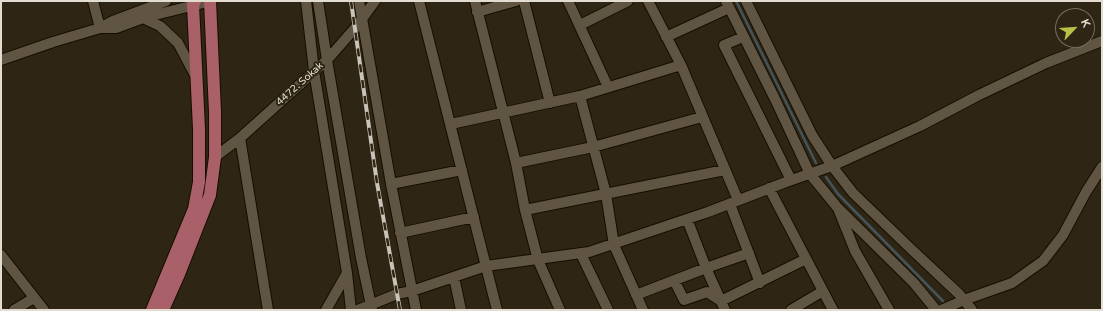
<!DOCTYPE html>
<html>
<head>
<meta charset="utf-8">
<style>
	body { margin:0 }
	#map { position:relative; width:1103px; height:311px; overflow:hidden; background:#2e2514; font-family:"Varela Round",sans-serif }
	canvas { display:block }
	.frame { position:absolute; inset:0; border:2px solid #e2dcd1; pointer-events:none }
	.north { position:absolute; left:1055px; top:8px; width:40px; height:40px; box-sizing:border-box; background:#2e2514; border:1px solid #766e60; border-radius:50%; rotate:65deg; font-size:11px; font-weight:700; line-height:16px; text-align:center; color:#e2dcd1 }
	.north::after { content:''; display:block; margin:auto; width:14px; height:18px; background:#bac045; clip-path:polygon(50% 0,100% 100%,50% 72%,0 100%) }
</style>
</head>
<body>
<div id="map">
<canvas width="1103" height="311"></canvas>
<div class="frame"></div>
<div class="north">K</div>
</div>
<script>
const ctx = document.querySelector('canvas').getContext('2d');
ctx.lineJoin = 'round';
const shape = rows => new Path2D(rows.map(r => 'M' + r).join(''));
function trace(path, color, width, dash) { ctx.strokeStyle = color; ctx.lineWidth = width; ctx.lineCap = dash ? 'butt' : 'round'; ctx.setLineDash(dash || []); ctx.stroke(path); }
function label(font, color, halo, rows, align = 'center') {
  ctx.font = font + ' "Varela Round",sans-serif'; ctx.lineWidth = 4; ctx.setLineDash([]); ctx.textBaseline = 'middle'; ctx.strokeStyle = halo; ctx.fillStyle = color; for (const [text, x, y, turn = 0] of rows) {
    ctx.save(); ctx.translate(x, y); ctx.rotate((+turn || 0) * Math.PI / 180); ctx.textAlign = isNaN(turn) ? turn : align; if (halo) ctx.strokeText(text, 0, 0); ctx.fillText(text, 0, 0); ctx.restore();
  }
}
const stream = shape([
	[736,1,816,163],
	[826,177,838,194,943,301]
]);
const minor = shape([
	[93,1,100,28],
	[306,1,314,71,347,273,351,310],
	[318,1,327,60,361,258,372,310],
	[359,1,391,184,416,310],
	[419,1,497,310],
	[475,1,516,163,525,210,538,260,560,310],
	[524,1,550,103],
	[568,1,608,87],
	[648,1,681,65,738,200],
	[726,1,775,99,810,174,837,207,914,283,936,310],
	[746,1,812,135,832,166,853,193,909,247,959,294,972,310],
	[477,12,516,1],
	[143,18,160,26,178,43,196,77],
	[580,25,628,1],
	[102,27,113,21,166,1],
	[666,37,729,8],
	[743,37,724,45,791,180],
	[1,60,53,42,100,28,116,28,143,18,211,1],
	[580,96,606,194,614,245,643,310],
	[451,124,580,96,681,65],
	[240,138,268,310],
	[215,157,240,138,327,60,356,27,375,1],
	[516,163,593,147,702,117],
	[391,184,462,170],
	[769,188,833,310],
	[730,204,760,283],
	[525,210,725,170],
	[839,211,855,251,889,310],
	[687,219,706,268,725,310],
	[400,233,474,217],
	[581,254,608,310],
	[1,255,44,310],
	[454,277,461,310],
	[674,280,684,300,707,292,721,301,806,259],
	[636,295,706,268,749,253],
	[14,310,34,298],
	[326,310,347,273],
	[358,310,397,294,412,291,486,266,589,252,708,212,786,182,832,166,920,126,979,95,1046,63,1102,41],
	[791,310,823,291],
	[941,310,964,300,1012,283,1043,261,1063,235,1086,192,1102,167]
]);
const major = shape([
	[152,310,194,209,199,182,199,129,193,5,195,1],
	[163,310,179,274,210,195,215,157,215,112,210,1]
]);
const rail = shape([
	[351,1,377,183,400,310]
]);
const streetNames = [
	["4472. Sokak",300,84,-42]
];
trace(stream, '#445459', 2.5);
trace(minor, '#160e01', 12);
trace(major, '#160e01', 14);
trace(minor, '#5f5542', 10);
trace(major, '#aa6068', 12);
trace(rail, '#cac3b8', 4);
trace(rail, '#2e2514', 2.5, [8]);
label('10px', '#e2dcd1', '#2e2514', streetNames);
</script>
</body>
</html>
